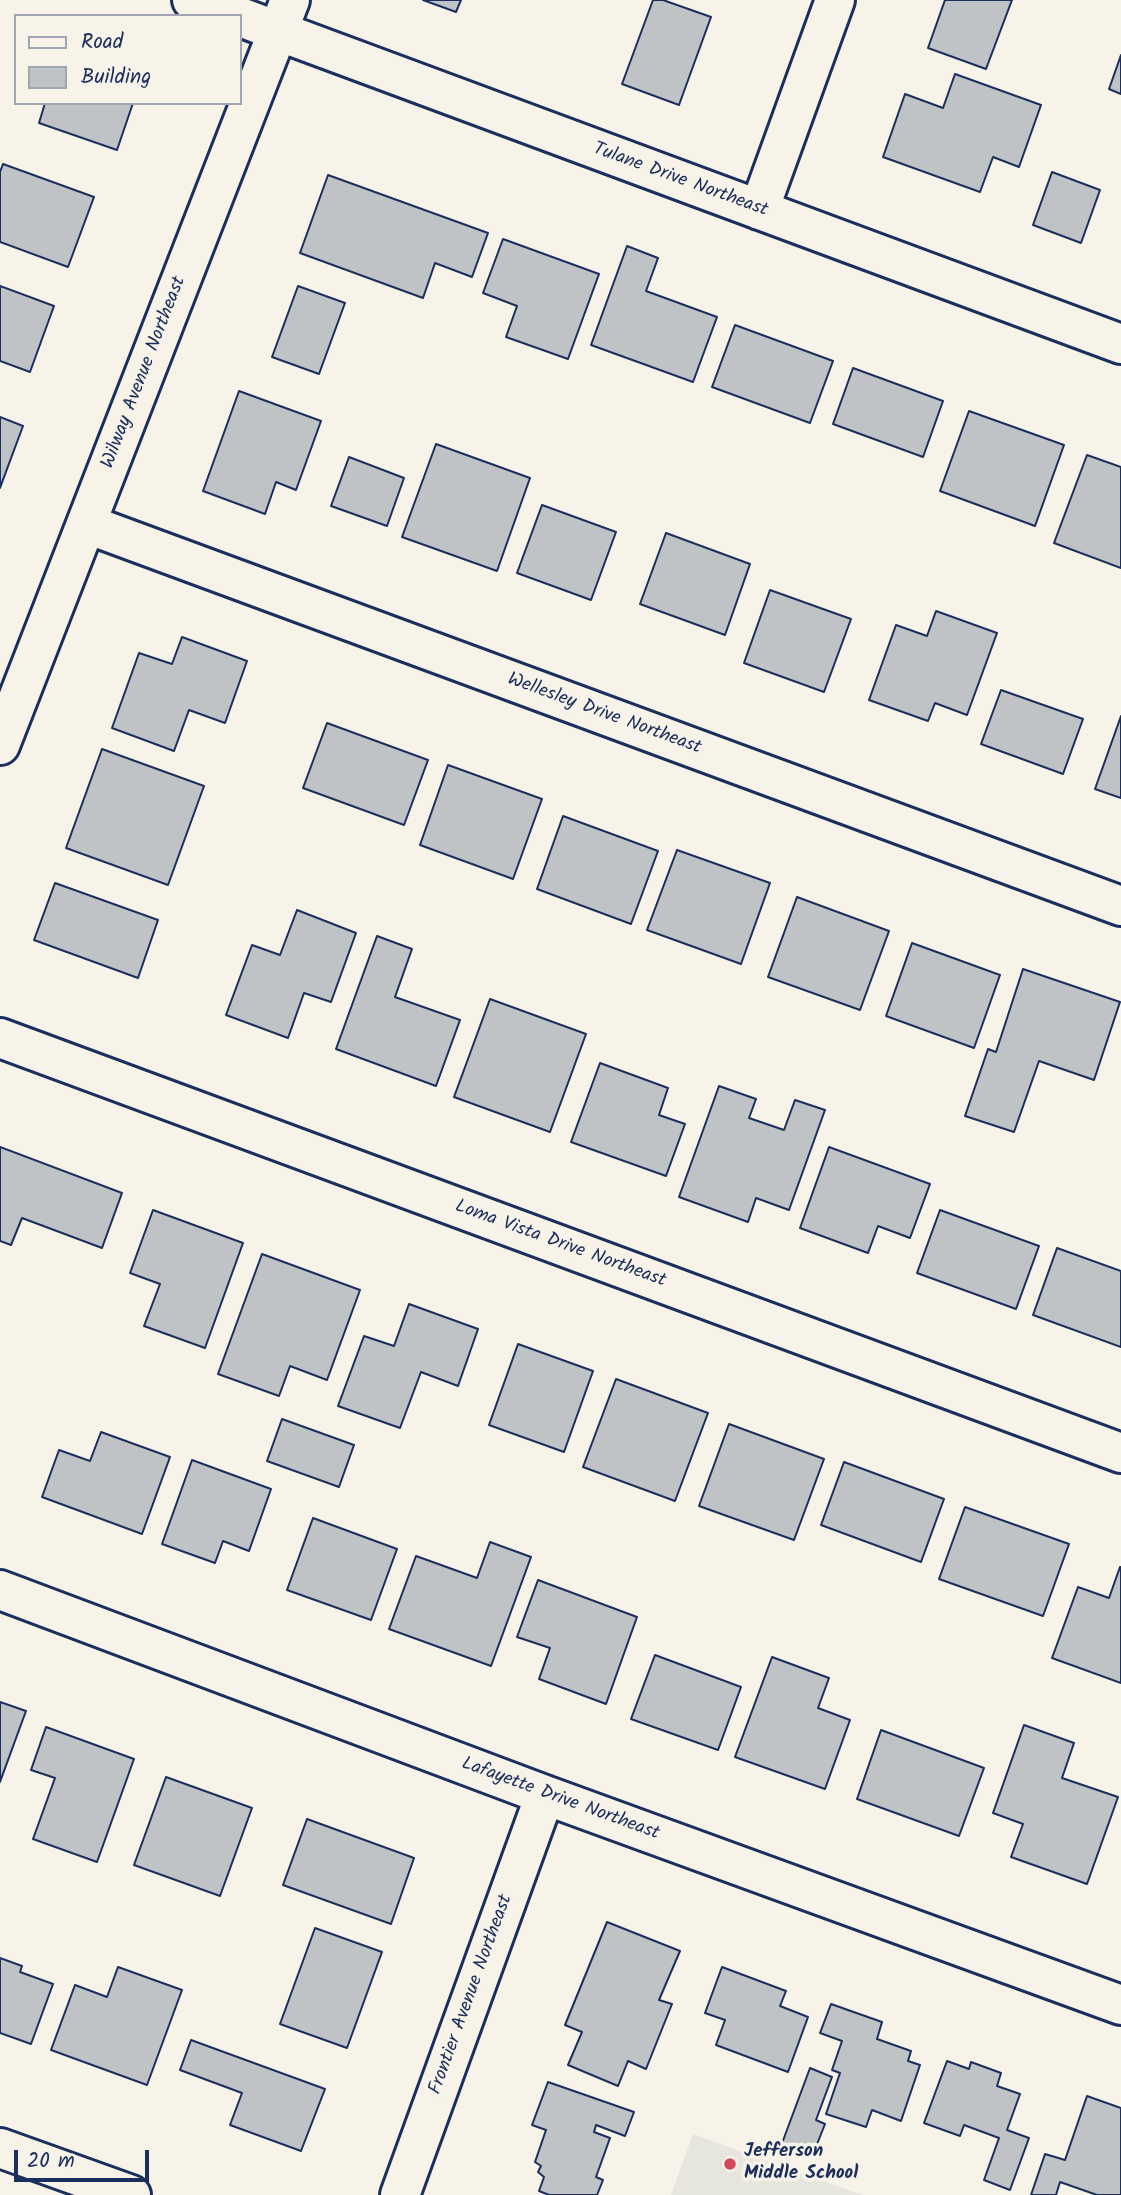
<!DOCTYPE html>
<html>
<head>
<meta charset="utf-8">
<style>
	body { margin:0 }
	#map { position:relative; width:1121px; height:2195px; overflow:hidden; background:#f7f3e8; font-family:Kalam,sans-serif }
	canvas { display:block }
	.legend { position:absolute; left:14px; top:14px; width:228px; height:91px; box-sizing:border-box; background:#f7f3e8; border:2px solid #9fa5b1; margin:0; padding:9px 12px; list-style:none; font-size:21px; color:#1b2f5e }
	.legend li { display:flex; align-items:center; gap:14px; height:35px }
	.legend b { width:35px; border:2px solid #9fa5b1 }
	.scale { position:absolute; left:14px; top:2150px; width:135px; height:32px; box-sizing:border-box; border:4px solid #1b2f5e; border-top:0; padding-left:9px; font-size:21px; line-height:24px; white-space:nowrap; color:#1b2f5e; -webkit-text-stroke:5px #f7f3e8; paint-order:stroke }
</style>
</head>
<body>
<div id="map">
<canvas width="1121" height="2195"></canvas>
<ul class="legend">
<li><b style="height:9px;background:#f7f3e8"></b>Road</li>
<li><b style="height:19px;background:#c0c3c5"></b>Building</li>
</ul>
<div class="scale">20 m</div>
</div>
<script>
const ctx = document.querySelector('canvas').getContext('2d');
ctx.lineJoin = 'round';
function fill(path, color) { ctx.fillStyle = color; ctx.fill(path, 'evenodd'); }
const shape = rows => new Path2D(rows.map(r => 'M' + r).join(''));
function trace(path, color, width, dash) { ctx.strokeStyle = color; ctx.lineWidth = width; ctx.lineCap = dash ? 'butt' : 'round'; ctx.setLineDash(dash || []); ctx.stroke(path); }
function label(font, color, halo, rows, align = 'center') {
  ctx.font = font + ' Kalam,sans-serif'; ctx.lineWidth = 7; ctx.setLineDash([]); ctx.textBaseline = 'middle'; ctx.strokeStyle = halo; ctx.fillStyle = color; for (const [text, x, y, turn = 0] of rows) {
    ctx.save(); ctx.translate(x, y); ctx.rotate((+turn || 0) * Math.PI / 180); ctx.textAlign = isNaN(turn) ? turn : align; if (halo) ctx.strokeText(text, 0, 0); ctx.fillText(text, 0, 0); ctx.restore();
  }
}
const built = shape([
	[693,2134,862,2195,671,2195]
]);
const building = shape([
	[423,0,461,0,456,12,423,0],
	[653,0,663,0,711,17,679,105,622,84,653,0],
	[945,0,1012,0,986,69,928,48,945,0],
	[1121,55,1121,94,1109,89,1121,55],
	[955,74,1041,105,1019,167,993,157,980,192,883,157,905,94,943,108,955,74],
	[45,103,133,103,117,150,39,123,45,103],
	[3,164,94,197,68,267,0,242,0,172,3,164],
	[1052,172,1100,190,1081,243,1033,225,1052,172],
	[328,175,488,233,472,277,435,263,423,298,300,253,328,175],
	[503,239,599,274,568,359,506,337,517,306,483,293,503,239],
	[627,246,658,258,646,291,717,317,693,382,591,345,627,246],
	[0,286,54,306,30,372,0,361,0,286],
	[298,286,345,303,319,374,272,357,298,286],
	[735,325,833,361,810,423,712,387,735,325],
	[853,368,943,401,923,457,833,424,853,368],
	[239,391,321,421,296,490,276,482,265,514,203,491,239,391],
	[969,411,1064,445,1035,526,940,491,969,411],
	[0,417,23,426,0,488,0,417],
	[436,444,530,478,497,571,402,537,436,444],
	[1087,455,1121,467,1121,568,1054,543,1087,455],
	[349,457,404,478,387,526,331,506,349,457],
	[542,505,616,532,591,600,517,573,542,505],
	[666,533,750,564,725,635,640,604,666,533],
	[770,590,851,619,824,692,744,663,770,590],
	[936,611,997,633,967,715,935,703,928,721,869,700,896,625,927,636,936,611],
	[182,637,247,661,225,723,189,710,174,751,112,728,139,653,172,664,182,637],
	[1001,690,1083,719,1063,774,981,744,1001,690],
	[1121,716,1121,798,1095,789,1121,716],
	[327,723,428,760,404,825,303,788,327,723],
	[102,749,204,786,168,885,66,848,102,749],
	[448,765,542,799,513,879,420,845,448,765],
	[563,816,658,851,631,924,537,889,563,816],
	[677,850,770,883,741,964,647,930,677,850],
	[55,883,158,920,138,978,34,940,55,883],
	[797,897,889,931,860,1010,768,977,797,897],
	[297,910,356,933,331,1002,304,993,288,1038,226,1015,252,945,280,955,297,910],
	[377,936,412,949,395,997,460,1020,436,1086,336,1049,377,936],
	[912,943,1000,975,974,1048,886,1016,912,943],
	[1023,969,1120,1002,1094,1080,1039,1061,1014,1132,965,1116,988,1049,996,1052,1023,969],
	[490,999,586,1034,550,1132,454,1097,490,999],
	[600,1063,668,1088,659,1115,685,1124,666,1176,571,1142,600,1063],
	[719,1086,756,1099,749,1118,784,1130,795,1100,825,1110,789,1210,756,1198,748,1222,679,1197,719,1086],
	[0,1147,122,1193,102,1248,22,1218,11,1245,0,1241,0,1147],
	[829,1147,930,1184,910,1238,878,1226,868,1253,800,1228,829,1147],
	[153,1210,243,1243,205,1348,144,1326,160,1284,130,1273,153,1210],
	[940,1210,1039,1246,1016,1309,917,1273,940,1210],
	[1057,1248,1121,1271,1121,1347,1033,1315,1057,1248],
	[262,1254,360,1290,327,1380,290,1366,279,1396,218,1374,262,1254],
	[409,1304,478,1329,458,1386,421,1372,400,1428,338,1406,364,1336,394,1346,409,1304],
	[518,1344,593,1371,564,1452,489,1425,518,1344],
	[616,1379,708,1413,675,1501,583,1467,616,1379],
	[282,1419,354,1445,339,1487,267,1461,282,1419],
	[729,1424,824,1459,794,1540,699,1506,729,1424],
	[101,1432,170,1457,142,1534,42,1497,59,1450,90,1461,101,1432],
	[192,1460,271,1489,249,1551,223,1541,215,1563,162,1544,192,1460],
	[844,1462,944,1499,921,1562,821,1525,844,1462],
	[965,1507,1069,1544,1043,1616,939,1579,965,1507],
	[313,1518,397,1549,371,1620,287,1590,313,1518],
	[490,1542,531,1557,491,1666,389,1629,416,1556,477,1578,490,1542],
	[1120,1567,1121,1567,1121,1683,1052,1658,1078,1587,1109,1598,1120,1567],
	[538,1580,637,1617,606,1704,539,1679,550,1648,517,1637,538,1580],
	[655,1655,741,1687,718,1750,631,1719,655,1655],
	[772,1657,829,1678,818,1708,850,1720,825,1789,735,1757,772,1657],
	[0,1702,26,1711,0,1782,0,1702],
	[1024,1725,1074,1743,1062,1778,1118,1797,1087,1884,1011,1857,1023,1824,993,1813,1024,1725],
	[46,1727,134,1759,97,1862,33,1839,55,1778,31,1770,46,1727],
	[881,1730,984,1768,959,1836,857,1799,881,1730],
	[166,1777,252,1808,220,1896,134,1865,166,1777],
	[307,1819,414,1858,391,1924,283,1885,307,1819],
	[607,1922,680,1951,659,2000,672,2004,646,2069,628,2061,618,2086,568,2065,582,2032,565,2025,607,1922],
	[315,1928,382,1952,347,2048,280,2024,315,1928],
	[0,1958,22,1966,20,1972,53,1984,31,2044,0,2033,0,1958],
	[118,1967,182,1990,147,2085,51,2050,75,1985,107,1997,118,1967],
	[722,1967,786,1991,780,2006,808,2017,788,2072,716,2045,725,2020,705,2013,722,1967],
	[831,2004,882,2022,877,2039,911,2051,908,2061,920,2065,901,2121,872,2110,866,2127,826,2114,840,2073,832,2070,842,2041,820,2033,831,2004],
	[191,2040,325,2089,301,2151,230,2125,242,2093,180,2070,191,2040],
	[947,2061,969,2069,971,2062,1001,2073,997,2086,1020,2094,1007,2130,1029,2138,1010,2190,984,2180,999,2138,964,2125,960,2136,924,2123,947,2061],
	[810,2068,832,2077,816,2120,825,2124,812,2157,781,2146,810,2068],
	[548,2082,634,2112,625,2136,596,2125,594,2132,610,2138,596,2177,603,2180,597,2195,549,2195,539,2191,544,2177,538,2172,541,2166,535,2162,546,2130,532,2125,548,2082],
	[1087,2096,1121,2108,1121,2195,1097,2195,1060,2182,1056,2195,1031,2195,1045,2154,1065,2160,1087,2096]
]);
const street = shape([
	[192,0,236,16],
	[240,17,1121,344],
	[759,210,835,0],
	[87,524,1121,906],
	[0,745,290,0],
	[0,1038,1121,1453],
	[0,1590,545,1795,1121,2005],
	[0,2148,131,2195],
	[400,2195,545,1795]
]);
const markers = [
	[730,2164,7,"#d1495b"]
];
const streetNames = [
	["Tulane Drive Northeast",680,181,20],
	["Wilway Avenue Northeast",145,373,-69],
	["Wellesley Drive Northeast",604,715,20],
	["Loma Vista Drive Northeast",560,1245,20],
	["Lafayette Drive Northeast",560,1800,20],
	["Frontier Avenue Northeast",472,1995,-70]
];
const poiNames = [
	["Jefferson",744,2153],
	["Middle School",744,2175]
];
fill(built, '#e6e5de');
fill(building, '#c0c3c5');
trace(building, '#1b2f5e', 2);
trace(street, '#1b2f5e', 44);
trace(street, '#f7f3e8', 38);
for (const [x, y, r, color] of markers) { const dot = new Path2D(); dot.arc(x, y, r, 0, 2 * Math.PI); ctx.fillStyle = color; ctx.fill(dot); trace(dot, '#f7f3e8', 2.5); }
label('19px', '#1b2f5e', '#f7f3e8', streetNames);
label('bold 19px', '#1b2f5e', '#f7f3e8', poiNames, 'left');
</script>
</body>
</html>
